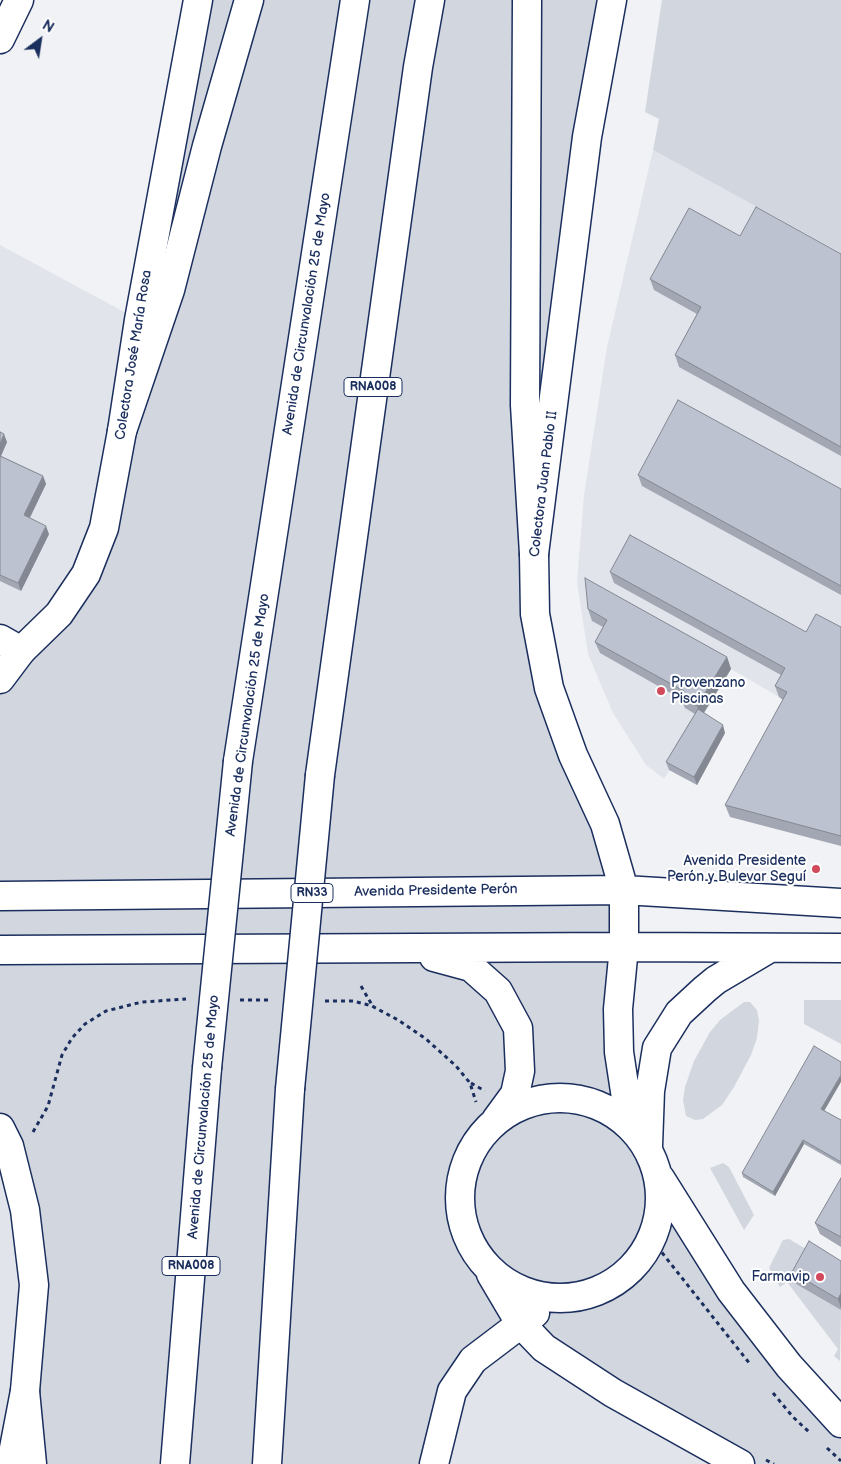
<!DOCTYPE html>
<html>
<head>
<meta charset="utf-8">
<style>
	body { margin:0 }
	#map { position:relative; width:841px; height:1464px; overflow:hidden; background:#f1f2f5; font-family:"Balsamiq Sans",sans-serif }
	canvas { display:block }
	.north { position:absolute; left:15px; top:15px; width:50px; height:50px; -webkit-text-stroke:4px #fff; paint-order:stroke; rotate:31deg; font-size:14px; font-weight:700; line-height:20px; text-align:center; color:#1b2f5e }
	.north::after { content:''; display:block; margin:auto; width:18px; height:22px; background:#1b2f5e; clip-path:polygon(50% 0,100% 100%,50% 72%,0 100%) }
</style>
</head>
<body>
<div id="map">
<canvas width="841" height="1464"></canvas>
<div class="north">N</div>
</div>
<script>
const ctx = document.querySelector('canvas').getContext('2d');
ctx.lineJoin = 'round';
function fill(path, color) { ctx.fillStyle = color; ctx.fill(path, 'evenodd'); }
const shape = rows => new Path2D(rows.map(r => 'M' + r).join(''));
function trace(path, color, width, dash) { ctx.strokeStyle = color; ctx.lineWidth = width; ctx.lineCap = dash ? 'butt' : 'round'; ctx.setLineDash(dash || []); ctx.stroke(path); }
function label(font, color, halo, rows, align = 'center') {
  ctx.font = font + ' "Balsamiq Sans",sans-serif'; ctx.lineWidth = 4; ctx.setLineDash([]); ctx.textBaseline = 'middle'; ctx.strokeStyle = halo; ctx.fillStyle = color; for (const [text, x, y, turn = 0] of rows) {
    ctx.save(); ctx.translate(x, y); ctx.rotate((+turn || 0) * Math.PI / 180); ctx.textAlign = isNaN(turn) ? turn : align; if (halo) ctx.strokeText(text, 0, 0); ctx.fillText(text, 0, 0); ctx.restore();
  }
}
const built = shape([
	[653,150,841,253,841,846,791,704,731,669,664,779,646,765,613,713,588,654,577,582,584,495,607,347],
	[0,245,139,320,104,528,0,679],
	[0,1128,34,1285,0,1464],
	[520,1323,740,1464,434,1464,452,1391]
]);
const green = shape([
	[198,0,612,0,535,614,605,824,618,1009,657,1174,841,1423,841,1464,740,1464,520,1323,473,1360,434,1464,11,1464,34,1285,0,1128,0,679,86,574],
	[662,0,841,0,841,253,653,150,659,119,645,112],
	[804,1000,841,1000,841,1044,804,1024],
	[744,1002,750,1002,757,1010,759,1021,757,1038,751,1055,734,1087,722,1105,703,1119,695,1120,686,1116,683,1100,685,1087,694,1061,710,1032,720,1020],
	[723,1163,729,1167,754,1215,744,1230,710,1168],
	[789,1239,813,1253,796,1284,841,1310,840,1361,834,1356,838,1349,787,1282,780,1287,769,1268,783,1240]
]);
const path = shape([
	[361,986,372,1005],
	[240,1000,271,1000],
	[325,1001,353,1001,372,1006,398,1020,426,1039,456,1066,470,1083,476,1102],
	[471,1083,485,1091],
	[33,1132,48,1106,62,1055,72,1038,85,1024,106,1011,142,1002,186,999],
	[652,1240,750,1364],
	[773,1393,793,1417,809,1432],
	[827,1448,841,1461],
	[766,1460,774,1464]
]);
const minor = shape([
	[0,39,19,0],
	[0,639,21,651]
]);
const major = shape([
	[612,0,587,137,534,554,535,614,549,688,573,755,605,824,624,890,624,947,618,1009,619,1052,626,1098,637,1134],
	[0,679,21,651,59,614,86,574,104,528,122,431,139,320,198,0],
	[0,896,624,890,841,903],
	[0,950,624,947,841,948],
	[434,957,471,967,498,991,518,1028,520,1071,515,1094,496,1120],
	'460 1198a100 100 0 1 1 200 0a100 100 0 1 1-200 0Z',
	[0,1128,9,1146,25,1210,34,1285,25,1391,11,1464],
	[648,1146,650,1091,657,1048,679,1013,705,989,716,980,770,948],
	[660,1178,731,1291,789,1366,841,1423],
	[491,1274,520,1323,544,1348,613,1393,740,1464],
	[434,1464,452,1391,473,1360,535,1313]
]);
const highway = shape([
	[527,0,525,405,534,554],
	[122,431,170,290,207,146,249,0],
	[238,761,355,0],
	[320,775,418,67,430,0],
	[25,1391,32,1464],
	[175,1464,207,1068],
	[267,1464,290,1089]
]);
const highwayBridge = shape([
	[207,1068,238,761],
	[290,1089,320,775]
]);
const wall = shape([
	[740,236,841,254,841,456,679,367,675,355,697,314,654,290,650,279],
	[0,432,7,442,1,456,43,476,46,484,30,518,49,534,21,591,0,581],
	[638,475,841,489,841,595,642,486],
	[610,572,806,632,841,627,841,846,730,817,725,805,783,700,779,697,775,686,781,675,614,583],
	[588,609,727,657,731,669,704,713,725,733,697,785,669,770,666,762,695,714,685,708,681,699,600,653,595,642,603,627,592,621],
	[824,1111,841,1120,841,1165,804,1144,775,1196,743,1177,742,1173],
	[841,1178,841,1247,820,1234,815,1223],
	[841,1261,841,1310,796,1284,792,1272]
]);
const shadedWall = shape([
	[4,434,7,442,0,458,0,444],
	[43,476,46,484,27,523,24,515],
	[46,526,49,534,21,591,18,583],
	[727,657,731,669,701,717,697,706],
	[723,725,725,733,697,785,694,777],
	[841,1075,841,1082,823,1113,821,1109],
	[803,1140,804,1144,775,1196,773,1192],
	[841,1293,841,1308,838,1299]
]);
const building = shape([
	[756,207,841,254,841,447,675,355,701,307,650,279,689,208,740,236,756,207],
	[678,400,841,489,841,586,638,475,678,400],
	[0,432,4,434,0,444,0,432],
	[0,456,43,476,24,515,46,526,18,583,0,575,0,456],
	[630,535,806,632,816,614,841,627,841,836,725,805,787,692,775,686,785,668,610,572,630,535],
	[585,578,727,657,697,706,681,697,684,691,595,642,607,620,588,609,585,578],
	[698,709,723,725,694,777,666,762,698,709],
	[814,1046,841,1062,841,1075,821,1109,841,1120,841,1162,803,1140,773,1192,742,1173,814,1046],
	[841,1178,841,1237,815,1223,841,1178],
	[809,1241,841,1261,841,1293,838,1299,792,1272,809,1241]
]);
const markers = [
	[661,691,5,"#d1495b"],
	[816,869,5,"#d1495b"],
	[820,1277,5,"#d1495b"]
];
const shields = [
	[373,387,58],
	[312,893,42],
	[191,1266,58]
];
const shieldNames = [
	["RNA008",373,387],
	["RN33",312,893],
	["RNA008",191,1266]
];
const streetNames = [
	["Avenida de Circunvalación 25 de Mayo",307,314,-81],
	["Colectora José María Rosa",134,355,-81],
	["Colectora Juan Pablo II",544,484,-83],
	["Avenida de Circunvalación 25 de Mayo",248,715,-82],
	["Avenida Presidente Perón",436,891,-1],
	["Avenida de Circunvalación 25 de Mayo",204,1117,-85]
];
const poiNames = [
	["Provenzano",671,683,"left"],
	["Piscinas",671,699,"left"],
	["Avenida Presidente",806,861],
	["Perón y Bulevar Seguí",806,877],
	["Farmavip",810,1277]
];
fill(built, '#e1e4ea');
fill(green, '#d2d6df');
trace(minor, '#1b2f5e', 31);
trace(major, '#1b2f5e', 31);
trace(highway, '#1b2f5e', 31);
trace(path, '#1b2f5e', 3, [4, 4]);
trace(minor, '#fff', 28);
trace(major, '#fff', 28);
trace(highway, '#fff', 28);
trace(highwayBridge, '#1b2f5e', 31, []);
trace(highwayBridge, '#fff', 28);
fill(wall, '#a2a7b3');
fill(shadedWall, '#848892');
fill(building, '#bcc2d0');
trace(building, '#848892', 1);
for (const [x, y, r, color] of markers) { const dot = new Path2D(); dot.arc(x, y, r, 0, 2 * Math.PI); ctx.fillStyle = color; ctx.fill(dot); trace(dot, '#fff', 2); }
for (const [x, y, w] of shields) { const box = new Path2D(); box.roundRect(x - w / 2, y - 9.5, w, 19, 4); ctx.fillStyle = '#fff'; ctx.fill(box); trace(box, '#1b2f5e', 1); }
label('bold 12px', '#1b2f5e', null, shieldNames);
label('14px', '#1b2f5e', '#fff', streetNames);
label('14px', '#1b2f5e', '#fff', poiNames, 'right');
</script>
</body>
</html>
